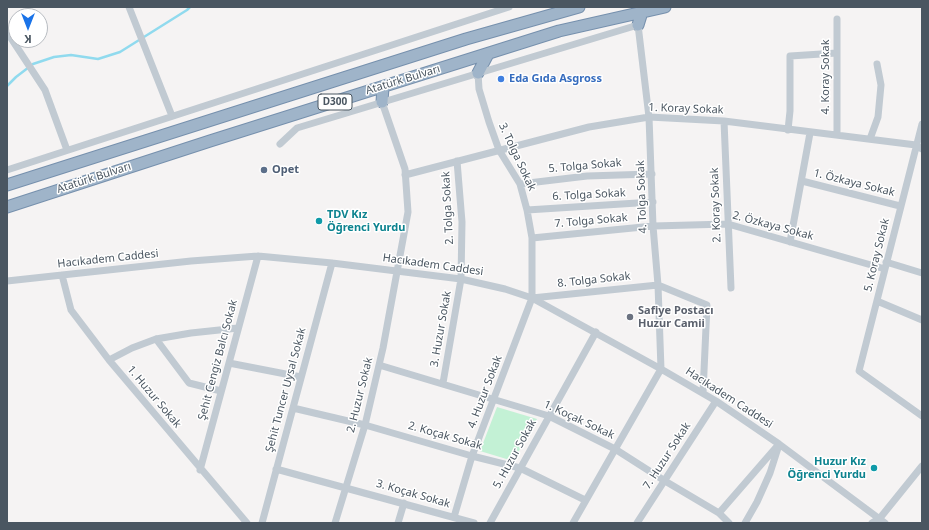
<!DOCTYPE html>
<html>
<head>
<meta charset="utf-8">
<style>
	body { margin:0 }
	#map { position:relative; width:929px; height:530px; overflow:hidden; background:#f5f3f3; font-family:"Noto Sans",sans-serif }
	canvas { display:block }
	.frame { position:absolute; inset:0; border:8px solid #4a5661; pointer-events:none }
	.north { position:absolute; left:8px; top:8px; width:40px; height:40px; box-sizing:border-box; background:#fff; border:1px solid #b7bbc0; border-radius:50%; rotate:180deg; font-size:11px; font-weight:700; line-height:16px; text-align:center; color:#4a5661 }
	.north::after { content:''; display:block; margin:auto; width:14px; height:18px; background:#1a73e8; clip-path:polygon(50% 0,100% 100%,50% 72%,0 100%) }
</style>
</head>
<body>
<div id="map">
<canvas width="929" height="530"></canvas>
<div class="frame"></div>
<div class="north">K</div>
</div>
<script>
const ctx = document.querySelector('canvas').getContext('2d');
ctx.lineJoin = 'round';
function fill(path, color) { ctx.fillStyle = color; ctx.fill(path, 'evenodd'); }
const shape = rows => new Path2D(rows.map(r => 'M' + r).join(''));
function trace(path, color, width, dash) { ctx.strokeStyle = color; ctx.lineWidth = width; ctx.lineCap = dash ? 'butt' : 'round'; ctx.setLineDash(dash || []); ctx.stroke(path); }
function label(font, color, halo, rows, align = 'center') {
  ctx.font = font + ' "Noto Sans",sans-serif'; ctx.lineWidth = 3; ctx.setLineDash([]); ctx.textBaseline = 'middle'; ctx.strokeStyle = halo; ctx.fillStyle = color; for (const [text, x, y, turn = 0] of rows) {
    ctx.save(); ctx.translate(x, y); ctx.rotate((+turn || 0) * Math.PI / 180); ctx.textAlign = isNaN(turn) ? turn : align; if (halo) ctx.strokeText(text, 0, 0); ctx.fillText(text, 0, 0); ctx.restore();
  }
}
const green = shape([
	[497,407,537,419,513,461,480,451]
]);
const stream = shape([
	[7,86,16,77,33,64,54,57,71,55,98,59,120,52,187,10,190,7]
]);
const minor = shape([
	[129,7,172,116],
	[7,32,45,90,67,150],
	[724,121,731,288],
	[922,124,859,371,922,416],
	[788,130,790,111,790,56,837,53],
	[837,135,837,19],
	[870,139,878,117,881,85,877,64],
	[280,144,297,128,638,25,649,117,653,226,658,285,661,369,573,523],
	[7,170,509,7],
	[405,175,589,127,649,117,724,121,916,145,922,149],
	[802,181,900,206],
	[520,184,587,176,652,174],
	[527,210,653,202],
	[532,238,653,226,728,224,885,269],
	[790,242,810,133],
	[886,262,922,273],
	[62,275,71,310,109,360,247,523],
	[7,281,191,261,258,256,332,263,461,279,505,289,532,298,661,369,716,401,779,444,885,523],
	[532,298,658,285,707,305,703,393],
	[877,301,922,320],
	[156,339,189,383,221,391],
	[109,360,132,348,156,339,191,333,238,328],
	[229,363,301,377],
	[379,365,549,416,615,449,665,481,719,513,729,523],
	[443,383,461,279,462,222,457,161],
	[293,408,365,425,472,456,520,468,585,500],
	[276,469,474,523],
	[200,470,258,256],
	[719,513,779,444],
	[454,517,472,456,532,298,532,238,527,210,520,184,499,150,489,122,479,89,478,73],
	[262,523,332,263],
	[335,523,365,425,383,348,408,212,405,169,382,102],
	[398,523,404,503],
	[490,523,596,332],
	[637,523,716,401],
	[745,523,757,502,770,473,778,448],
	[872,523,880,518,922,466]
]);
const trunk = shape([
	[638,25,642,12],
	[478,73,488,54],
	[382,102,383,87],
	[7,185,466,39,579,7],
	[7,207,210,141,559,31,665,7]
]);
const markers = [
	[501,79,4,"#3f7fe0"],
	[264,170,4,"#5c6f8a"],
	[319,221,4,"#0f9aa8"],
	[630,317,4,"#6b7280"],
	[874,468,4,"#0f9aa8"]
];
const shields = [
	[335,102,34]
];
const shieldNames = [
	["D300",335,102]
];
const streetNames = [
	["4. Koray Sokak",826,77,-90],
	["Atatürk Bulvarı",403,80,-17],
	["1. Koray Sokak",686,109,2],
	["3. Tolga Sokak",517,157,65],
	["5. Tolga Sokak",585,166,-5],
	["Atatürk Bulvarı",94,178,-18],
	["1. Özkaya Sokak",854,183,14],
	["6. Tolga Sokak",589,195,-3],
	["4. Tolga Sokak",642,197,-92],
	["2. Koray Sokak",716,205,-92],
	["2. Tolga Sokak",448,208,-93],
	["7. Tolga Sokak",591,221,-5],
	["2. Özkaya Sokak",773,226,15],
	["5. Koray Sokak",877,255,-76],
	["Hacıkadem Caddesi",108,259,-6],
	["Hacıkadem Caddesi",433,265,8],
	["8. Tolga Sokak",594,280,-6],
	["3. Huzur Sokak",441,329,-80],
	["Şehit Cengiz Balcı Sokak",218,360,-75],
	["Şehit Tuncer Uysal Sokak",286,390,-75],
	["4. Huzur Sokak",485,392,-69],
	["2. Huzur Sokak",360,395,-76],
	["1. Huzur Sokak",154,397,50],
	["Hacıkadem Caddesi",729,398,33],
	["1. Koçak Sokak",579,420,25],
	["2. Koçak Sokak",445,436,16],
	["5. Huzur Sokak",515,454,-61],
	["7. Huzur Sokak",667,456,-57],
	["3. Koçak Sokak",413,494,16]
];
const shopNames = [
	["Eda Gıda Asgross",509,79]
];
const serviceNames = [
	["Opet",272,170]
];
const cultureNames = [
	["TDV Kız",327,215],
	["Öğrenci Yurdu",327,228],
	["Huzur Kız",866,462,"right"],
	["Öğrenci Yurdu",866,475,"right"]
];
const worshipNames = [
	["Safiye Postacı",638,311],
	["Huzur Camii",638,324]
];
fill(green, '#c3f1d5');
trace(stream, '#90daee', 2.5);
trace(trunk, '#7690ad', 13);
trace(minor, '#c1cad2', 7);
trace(trunk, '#9fb4c9', 11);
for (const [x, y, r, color] of markers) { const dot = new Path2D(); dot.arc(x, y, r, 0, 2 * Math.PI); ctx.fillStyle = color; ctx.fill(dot); trace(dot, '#fff', 1.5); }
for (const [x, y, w] of shields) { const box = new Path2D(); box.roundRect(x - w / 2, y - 8, w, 16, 3); ctx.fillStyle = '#fff'; ctx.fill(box); trace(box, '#4a5661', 1); }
label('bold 10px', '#4a5661', null, shieldNames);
label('11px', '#4a5661', '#fff', streetNames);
label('bold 11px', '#366cbe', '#fff', shopNames, 'left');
label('bold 11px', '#4e5e75', '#fff', serviceNames, 'left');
label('bold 11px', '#0d838f', '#fff', cultureNames, 'left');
label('bold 11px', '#5b616d', '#fff', worshipNames, 'left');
</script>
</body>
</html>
